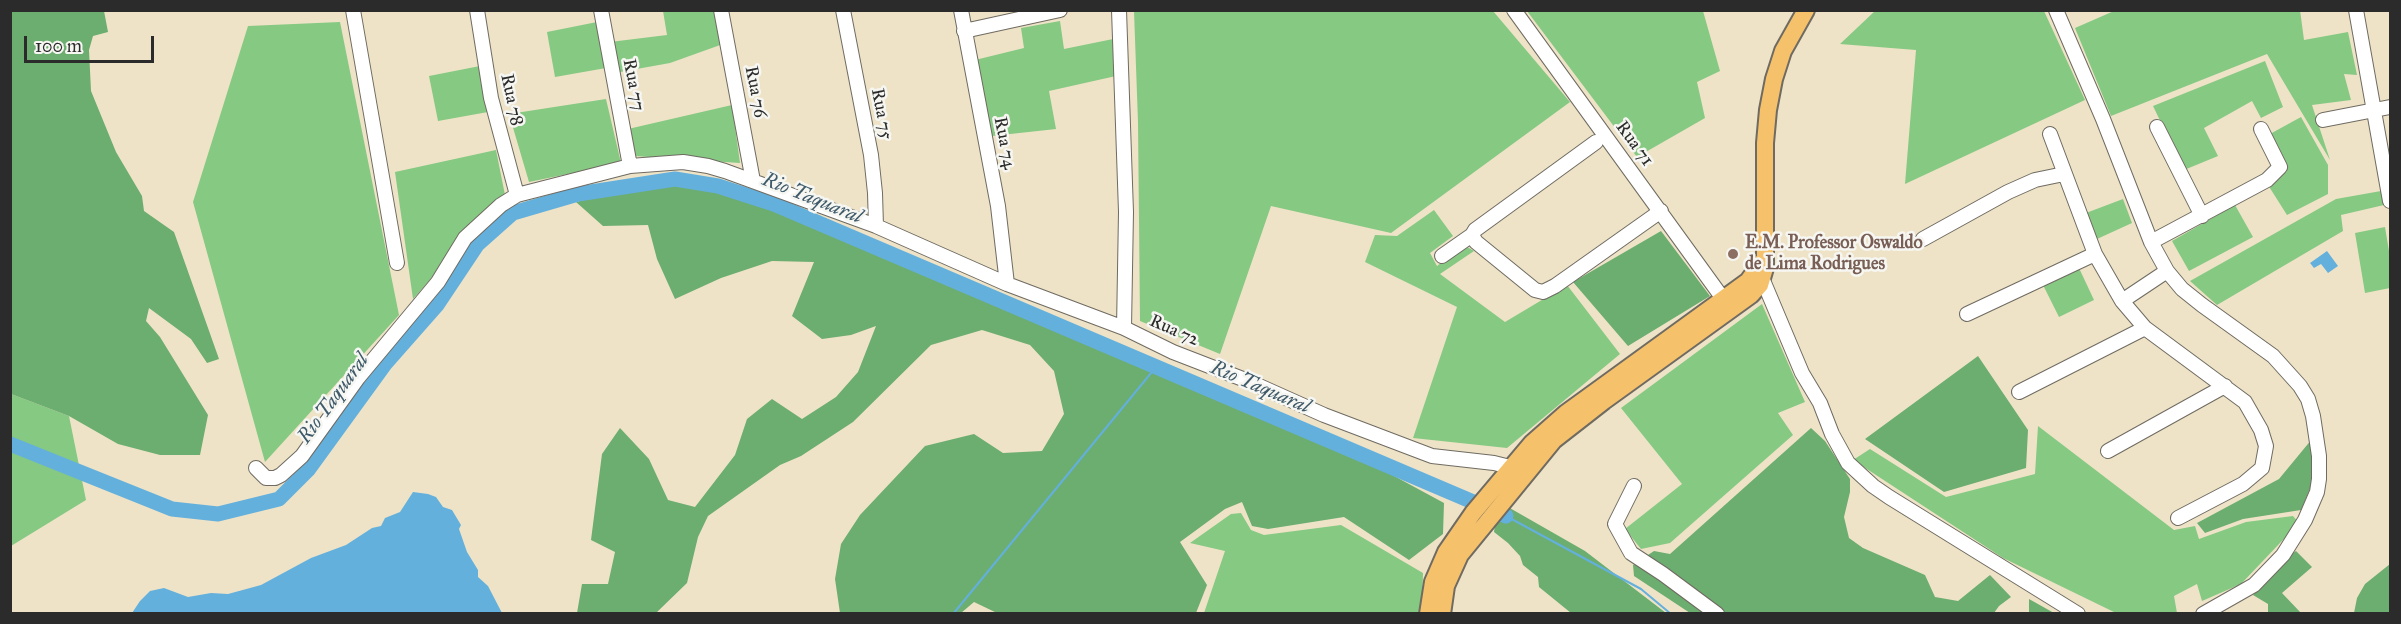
<!DOCTYPE html>
<html>
<head>
<meta charset="utf-8">
<style>
	body { margin:0 }
	#map { position:relative; width:2401px; height:624px; overflow:hidden; background:#eee3c7; font-family:"IM FELL Great Primer",serif }
	canvas { display:block }
	.frame { position:absolute; inset:0; border:12px solid #2b2b2b; pointer-events:none }
	.scale { position:absolute; left:24px; top:36px; width:130px; height:27px; box-sizing:border-box; border:3px solid #2b2b2b; border-top:0; padding-left:8px; font-size:18px; line-height:21px; white-space:nowrap; color:#2b2b2b; -webkit-text-stroke:4px #f6f6f2; paint-order:stroke }
</style>
</head>
<body>
<div id="map">
<canvas width="2401" height="624"></canvas>
<div class="frame"></div>
<div class="scale">100 m</div>
</div>
<script>
const ctx = document.querySelector('canvas').getContext('2d');
ctx.lineJoin = 'round';
function fill(path, color) { ctx.fillStyle = color; ctx.fill(path, 'evenodd'); }
const shape = rows => new Path2D(rows.map(r => 'M' + r).join(''));
function trace(path, color, width, dash) { ctx.strokeStyle = color; ctx.lineWidth = width; ctx.lineCap = dash ? 'butt' : 'round'; ctx.setLineDash(dash || []); ctx.stroke(path); }
function label(font, color, halo, rows, align = 'center') {
  ctx.font = font + ' "IM FELL Great Primer",serif'; ctx.lineWidth = 5; ctx.setLineDash([]); ctx.textBaseline = 'middle'; ctx.strokeStyle = halo; ctx.fillStyle = color; for (const [text, x, y, turn = 0] of rows) {
    ctx.save(); ctx.translate(x, y); ctx.rotate((+turn || 0) * Math.PI / 180); ctx.textAlign = isNaN(turn) ? turn : align; if (halo) ctx.strokeText(text, 0, 0); ctx.fillText(text, 0, 0); ctx.restore();
  }
}
const green = shape([
	[715,10,723,44,670,63,620,72,610,42,667,35,663,11],
	[1876,10,2044,11,2085,100,1905,184,1916,50,1840,44],
	[2300,10,2304,40,2348,32,2357,75,2344,74,2351,100,2312,105,2330,160,2267,54,2111,116,2075,28,2114,11],
	[1134,11,1493,11,1570,102,1391,233,1271,206,1220,354,1140,321,1138,122],
	[1527,11,1703,11,1720,71,1697,82,1705,118,1637,157],
	[1060,21,1064,49,1118,38,1116,76,1049,91,1056,129,992,136,975,60,1024,48,1021,28],
	[340,22,399,315,265,462,193,202,248,26],
	[597,22,606,68,555,77,547,32],
	[2265,61,2283,107,2261,118,2252,101,2204,128,2218,156,2184,170,2153,106],
	[480,66,488,112,438,121,429,76],
	[606,99,621,163,529,182,509,114],
	[732,105,740,163,634,156,628,129],
	[2301,117,2328,165,2328,194,2287,215,2268,185,2287,171,2270,134],
	[496,150,505,195,413,299,395,172],
	[2381,191,2384,205,2341,215,2343,231,2217,305,2190,281,2336,199],
	[2123,199,2132,223,2097,239,2086,213],
	[2235,205,2253,237,2189,271,2172,241],
	[1434,210,1453,236,1430,253,1437,266,1464,245,1474,251,1440,274,1505,322,1567,285,1620,354,1507,448,1413,438,1457,307,1365,262,1375,235,1397,236],
	[2385,227,2390,257,2390,288,2365,293,2355,233],
	[2079,268,2094,300,2059,317,2043,285],
	[1762,304,1805,402,1778,413,1793,435,1670,543,1641,549,1625,529,1682,484,1621,408],
	[11,394,69,416,86,500,11,546],
	[2038,426,2174,530,2195,526,2199,539,2246,522,2293,516,2299,523,2241,584,2202,601,2197,584,2174,596,2177,613,2116,613,2003,558,1853,460,1870,449,1946,497,2035,474],
	[1241,513,1251,530,1264,535,1341,525,1423,573,1422,613,1204,613,1225,551,1190,543,1231,514]
]);
const forest = shape([
	[10,11,104,11,108,32,93,36,89,50,91,91,116,152,142,196,144,211,174,232,219,359,207,363,191,339,149,308,146,321,160,337,208,415,200,455,160,455,118,444,69,416,11,394],
	[675,184,719,188,1181,375,1268,420,1359,457,1444,503,1443,534,1409,560,1344,517,1268,529,1252,526,1242,502,1225,509,1180,542,1207,585,1196,613,997,613,974,602,961,613,840,613,835,579,841,544,860,515,925,446,974,434,1003,453,1042,451,1064,414,1054,371,1030,345,982,330,931,345,853,422,801,456,780,465,708,516,698,537,687,583,656,613,577,613,582,584,608,584,615,552,591,540,602,454,620,428,649,459,668,500,695,507,735,455,747,419,772,399,802,419,836,397,858,372,876,326,851,335,822,339,792,316,814,262,772,261,721,278,675,299,657,259,648,225,603,226,576,202,612,193],
	[1661,231,1710,296,1628,346,1573,282],
	[1978,356,2028,430,2026,468,1944,492,1865,439],
	[1811,428,1825,441,1850,479,1850,492,1844,517,1849,538,1863,548,1925,575,1935,597,1958,601,1990,575,2011,597,1999,606,1994,613,1690,613,1634,576,1633,565,1654,551,1670,554],
	[2312,439,2311,486,2301,510,2243,519,2205,533,2197,523,2279,479],
	[1508,507,1585,551,1666,613,1571,613,1539,587,1538,577,1523,565,1520,556,1508,543,1494,532,1495,525],
	[2296,551,2312,567,2282,593,2301,613,2268,613,2268,604,2253,595,2276,565],
	[2390,564,2390,613,2354,613,2357,598,2365,584],
	[2029,599,2054,613,2029,613]
]);
const water = shape([
	[2327,251,2338,266,2328,273,2321,264,2314,268,2310,263],
	[413,492,428,494,436,497,443,507,452,510,461,525,459,529,467,552,478,570,478,577,488,586,502,613,132,613,140,601,150,591,164,588,188,597,211,593,228,594,261,585,311,558,346,545,372,528,381,526,385,518,400,512]
]);
const stream = shape([
	[1506,516,1641,589,1671,614],
	[953,614,1156,367]
]);
const river = shape([
	[10,444,172,509,218,514,279,499,308,470,385,364,437,305,477,245,513,213,578,194,675,179,718,186,774,204,1506,516]
]);
const minor = shape([
	[353,10,397,263],
	[477,10,491,98,517,195],
	[601,10,630,166],
	[721,10,753,181],
	[843,10,871,155,875,193,876,226],
	[961,10,998,206,1007,284],
	[1119,10,1126,212,1124,328],
	[1514,10,1724,300],
	[2056,10,2103,119,2151,242,2167,271,2182,289,2202,305,2273,356,2300,386,2308,399,2313,416,2319,456,2319,479,2317,492,2305,520,2283,555,2254,585,2203,614],
	[2356,10,2390,201],
	[964,31,1060,10],
	[2323,120,2390,107],
	[2157,127,2202,216],
	[2050,134,2095,254,2122,301,2145,328,2245,402,2261,430,2266,446,2262,468,2243,484,2178,518],
	[1596,142,1475,230,1472,235,1476,242,1535,290,1543,292,1555,286,1661,211],
	[1923,239,2008,192,2035,180,2064,174],
	[2151,242,2267,180,2280,167,2261,129],
	[1442,256,1472,235],
	[1762,278,1802,373,1820,403,1832,434,1848,463,1873,486,1889,497,2078,614],
	[2122,301,2167,271],
	[1967,314,2095,254],
	[2019,392,2145,328],
	[2108,451,2225,386],
	[256,468,266,478,275,478,281,475,302,456,358,378,438,282,465,238,501,205,517,195,630,166,683,162,708,166,725,171,876,226,1007,284,1124,328,1173,352,1248,381,1324,415,1432,456,1494,463,1510,467],
	[1634,486,1615,524,1631,553,1663,574,1717,614]
]);
const major = shape([
	[1428,614,1433,582,1446,552,1473,513,1532,443,1566,413,1748,281,1761,263],
	[1442,614,1446,586,1460,555,1554,440,1604,401,1751,295,1760,285,1765,268,1765,143,1768,110,1774,79,1783,51,1806,10]
]);
const markers = [
	[1733,254,6,"#8d6e63"]
];
const streetNames = [
	["Rua 77",633,85,79],
	["Rua 76",755,92,79],
	["Rua 78",511,100,78],
	["Rua 75",881,114,79],
	["Rua 74",1004,143,79],
	["Rua 71",1634,144,54],
	["Rua 72",1174,331,24]
];
const educationNames = [
	["E.M. Professor Oswaldo",1745,244],
	["de Lima Rodrigues",1745,265]
];
const waterNames = [
	["Rio Taquaral",812,199,22],
	["Rio Taquaral",1260,388,23],
	["Rio Taquaral",334,399,-54]
];
fill(green, '#86c982');
fill(forest, '#6cad70');
fill(water, '#64b0dd');
trace(stream, '#64b0dd', 2);
trace(river, '#64b0dd', 15);
trace(minor, '#6f6b62', 16);
trace(major, '#6f6b62', 20);
trace(minor, '#fff', 14);
trace(major, '#f5c16b', 16);
for (const [x, y, r, color] of markers) { const dot = new Path2D(); dot.arc(x, y, r, 0, 2 * Math.PI); ctx.fillStyle = color; ctx.fill(dot); trace(dot, '#f6f6f2', 2); }
label('18px', '#2b2b2b', '#f6f6f2', streetNames);
label('bold 18px', '#785e54', '#f6f6f2', educationNames, 'left');
label('italic 20px', '#3f5a69', '#f6f6f2', waterNames);
</script>
</body>
</html>
